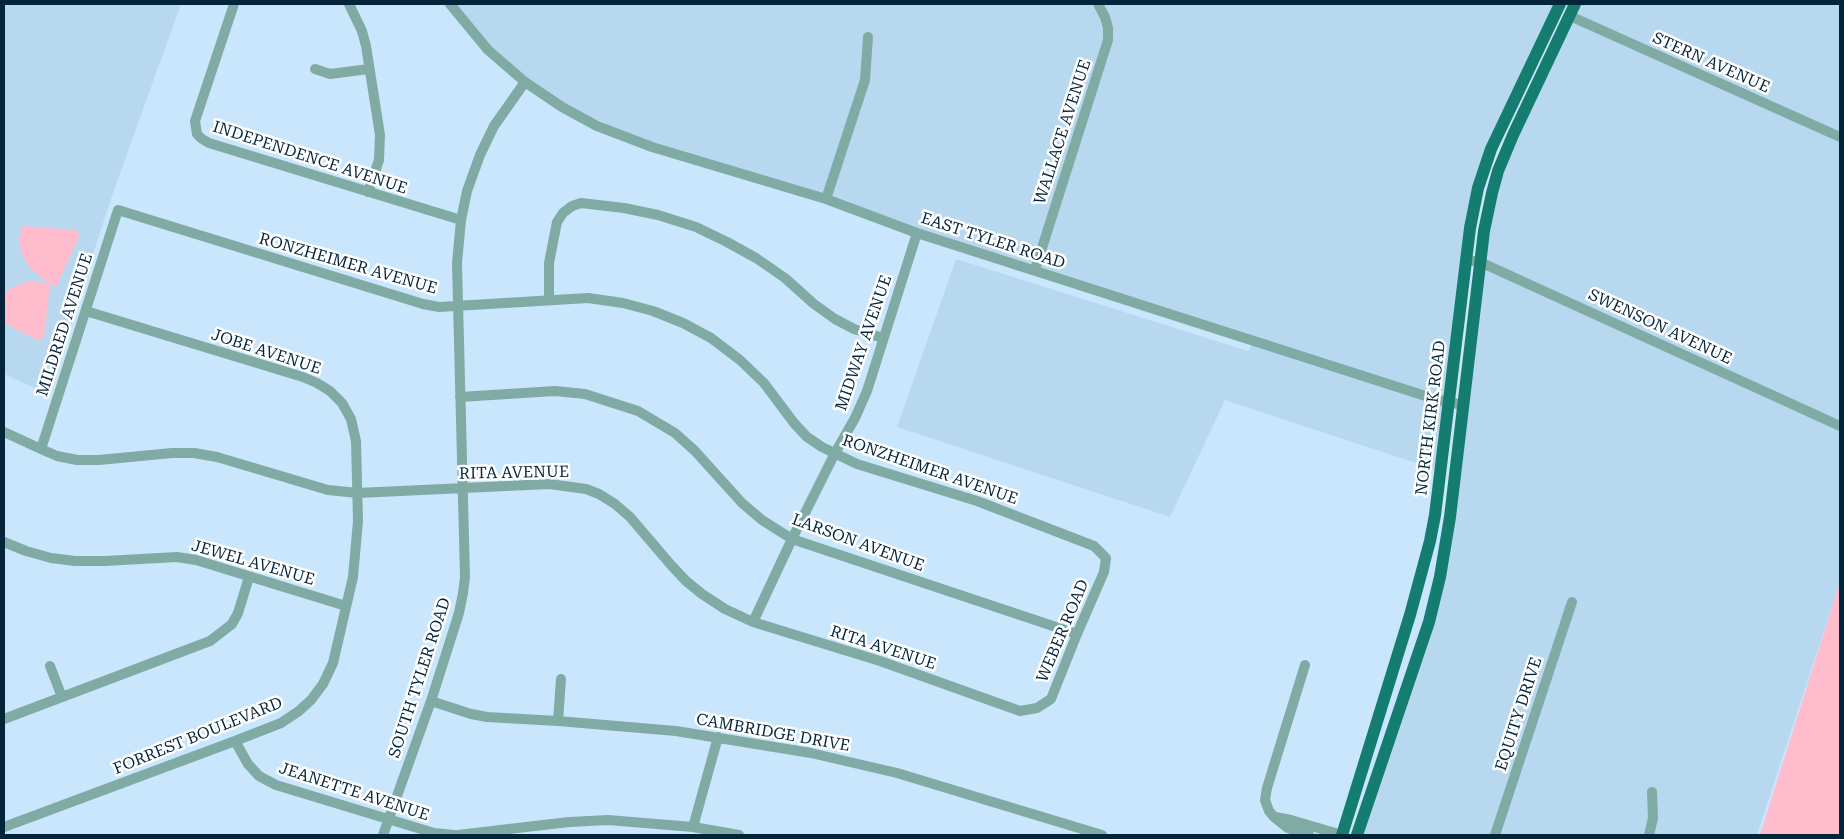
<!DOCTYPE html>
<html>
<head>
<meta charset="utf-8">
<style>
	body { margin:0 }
	#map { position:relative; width:1844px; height:839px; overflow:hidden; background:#c9e6fd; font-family:"Roboto Serif",serif }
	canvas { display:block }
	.frame { position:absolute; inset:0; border:5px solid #042439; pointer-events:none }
</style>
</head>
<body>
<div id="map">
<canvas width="1844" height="839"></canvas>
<div class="frame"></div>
</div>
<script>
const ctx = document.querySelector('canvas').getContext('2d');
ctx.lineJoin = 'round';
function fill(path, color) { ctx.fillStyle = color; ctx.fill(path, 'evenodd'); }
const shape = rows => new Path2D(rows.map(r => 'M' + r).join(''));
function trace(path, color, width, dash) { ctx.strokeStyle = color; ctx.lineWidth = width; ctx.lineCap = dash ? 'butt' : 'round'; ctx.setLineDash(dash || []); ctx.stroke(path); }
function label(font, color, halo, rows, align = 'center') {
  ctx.font = font + ' "Roboto Serif",serif'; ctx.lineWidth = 5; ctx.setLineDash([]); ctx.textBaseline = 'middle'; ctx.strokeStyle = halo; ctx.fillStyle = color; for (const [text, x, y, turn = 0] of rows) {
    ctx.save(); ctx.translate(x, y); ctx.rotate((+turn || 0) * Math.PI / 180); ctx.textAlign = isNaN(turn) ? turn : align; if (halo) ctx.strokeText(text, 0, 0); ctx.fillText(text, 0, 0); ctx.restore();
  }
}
const built = shape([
	[4,4,181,4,113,193,47,394,4,374],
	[456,4,1555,4,1492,136,1445,398,656,145,593,118,556,98,528,79,492,49],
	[1580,4,1840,4,1840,422,1485,260,1500,179,1517,138],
	[956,259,1248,351,1252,345,1446,406,1437,470,1225,400,1170,517,897,427],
	[1484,268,1840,430,1840,582,1757,835,1363,835,1425,647]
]);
const green = shape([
	[22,226,77,230,79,237,56,287,50,284,44,338,37,340,4,323,4,294,8,290,21,283,35,281,48,283,30,268,22,255,19,241],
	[1840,582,1840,835,1760,835]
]);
const minor = shape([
	[234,4,195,121,197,134,202,139,209,143,461,220],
	[349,4,362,31,366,46,380,135,379,160,368,192],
	[450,4,488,50,525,82,562,107,597,126,652,147,826,199,917,233,1438,400,1463,405],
	[1570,16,1840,137],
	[315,69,330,74,369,69],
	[826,199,865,80,868,37],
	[1466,260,1480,262,1840,426],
	[1035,270,1108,40,1108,28,1105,17,1098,4],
	[549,299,549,263,557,222,563,213,572,206,581,203,624,208,658,215,696,227,727,242,756,258,785,278,814,304,835,319,854,329,883,338],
	[460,397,555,391,585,394,638,411,675,433,695,451,742,503,762,520,792,539,1077,634],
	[4,432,41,449,57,456,77,460,99,460,172,453,194,453,217,457,328,490,358,493,549,484,586,489,599,494,615,504,630,517,671,565,686,581,702,594,725,609,753,622,880,661,1020,711,1037,708,1051,699,1077,634,1104,572,1106,558,1094,546,977,501,857,464,822,447,807,437,794,423,764,383,740,360,711,338,683,323,653,311,623,303,588,298,439,307,423,304,118,210,41,449],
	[4,542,26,551,51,558,75,561,105,561,177,557,196,560,346,606],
	[753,622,792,539,835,453,855,418,867,391,917,233],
	[1305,665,1267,788,1265,800,1269,811,1274,817,1288,828,1309,835],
	[50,666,62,697],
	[431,701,471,714,487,717,558,721,676,731,811,753,897,773,1102,835],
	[4,719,210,641,232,624,238,613,249,577],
	[558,721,561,679],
	[235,741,248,764,259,776,276,785,434,833,454,835],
	[1275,817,1291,820,1342,835],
	[4,827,235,741,281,723,299,711,311,700,323,684,333,663,353,577,358,521,356,441,351,419,342,403,330,391,317,383,303,377,86,311],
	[693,827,718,737],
	[383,835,431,701,459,613,463,593,465,577,457,263,461,220,467,191,480,155,494,126,525,82],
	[458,835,569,822,608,820,693,827,739,835],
	[1495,835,1572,602],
	[1649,835,1653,818,1652,792]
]);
const major = shape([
	[1342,835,1410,615,1430,541,1435,515,1470,228,1478,188,1491,149,1560,4],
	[1357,835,1429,622,1440,577,1450,517,1484,231,1492,193,1498,171,1513,135,1575,4]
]);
const streetNames = [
	["STERN AVENUE",1711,63,24],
	["WALLACE AVENUE",1063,132,-72],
	["INDEPENDENCE AVENUE",310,158,18],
	["EAST TYLER ROAD",993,241,18],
	["RONZHEIMER AVENUE",348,264,16],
	["MILDRED AVENUE",65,325,-72],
	["SWENSON AVENUE",1660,327,25],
	["MIDWAY AVENUE",864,343,-71],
	["JOBE AVENUE",266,352,18],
	["NORTH KIRK ROAD",1431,418,-83],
	["RONZHEIMER AVENUE",930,470,19],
	["RITA AVENUE",514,473,-1],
	["LARSON AVENUE",858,543,20],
	["JEWEL AVENUE",253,563,16],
	["WEBER ROAD",1063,631,-67],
	["RITA AVENUE",883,648,18],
	["SOUTH TYLER ROAD",420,678,-72],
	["EQUITY DRIVE",1519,714,-72],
	["CAMBRIDGE DRIVE",773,733,10],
	["FORREST BOULEVARD",198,736,-22],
	["JEANETTE AVENUE",354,792,18]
];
fill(built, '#b8d8f0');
fill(green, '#febccc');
trace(minor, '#80aba4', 10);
trace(major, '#147d70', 12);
label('16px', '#042439', '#fff', streetNames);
</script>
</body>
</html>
